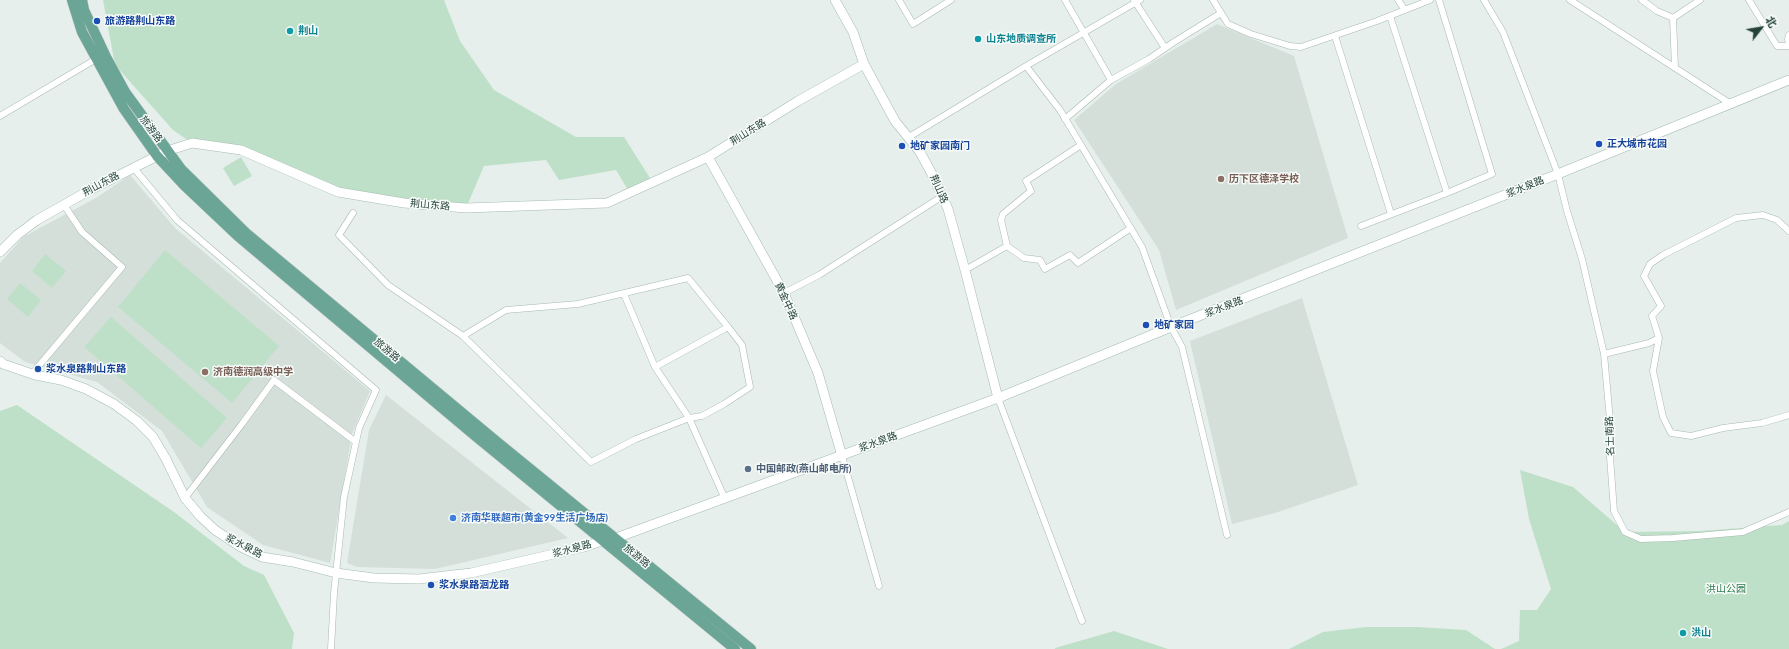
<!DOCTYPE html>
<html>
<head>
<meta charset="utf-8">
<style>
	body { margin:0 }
	#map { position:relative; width:1789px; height:649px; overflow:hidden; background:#e6efeb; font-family:Lato,"Noto Sans SC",sans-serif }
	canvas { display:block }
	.north { position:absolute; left:1741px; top:8px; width:40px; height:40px; -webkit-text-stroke:3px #f7fbf9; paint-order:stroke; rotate:59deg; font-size:11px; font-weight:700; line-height:16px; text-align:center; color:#24423a }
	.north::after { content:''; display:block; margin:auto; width:14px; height:18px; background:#24423a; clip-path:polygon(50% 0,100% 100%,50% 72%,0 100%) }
</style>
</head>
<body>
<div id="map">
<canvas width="1789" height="649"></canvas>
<div class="north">北</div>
</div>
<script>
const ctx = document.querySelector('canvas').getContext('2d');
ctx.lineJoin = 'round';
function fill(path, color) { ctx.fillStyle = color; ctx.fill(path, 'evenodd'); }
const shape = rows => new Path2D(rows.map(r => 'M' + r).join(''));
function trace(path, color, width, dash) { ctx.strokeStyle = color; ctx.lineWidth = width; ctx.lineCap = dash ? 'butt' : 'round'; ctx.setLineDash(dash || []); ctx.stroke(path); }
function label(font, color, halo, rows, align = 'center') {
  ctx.font = font + ' Lato,"Noto Sans SC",sans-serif'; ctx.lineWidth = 3; ctx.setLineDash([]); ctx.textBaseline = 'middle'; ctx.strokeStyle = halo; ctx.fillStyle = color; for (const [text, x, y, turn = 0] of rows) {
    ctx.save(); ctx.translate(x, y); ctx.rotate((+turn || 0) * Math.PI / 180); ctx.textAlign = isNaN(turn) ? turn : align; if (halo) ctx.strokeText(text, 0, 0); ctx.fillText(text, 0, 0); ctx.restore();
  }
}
const built = shape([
	[1217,24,1294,56,1348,238,1176,310,1159,250,1074,120,1116,84],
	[130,175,175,228,370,391,352,434,330,563,263,545,207,507,162,431,97,382,25,362,0,343,0,263,23,237,96,198],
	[1302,298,1358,485,1275,513,1232,524,1190,341],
	[386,395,568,538,435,569,357,567,347,563,369,430]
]);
const green = shape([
	[103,0,444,0,460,41,494,90,576,137,624,137,650,178,628,190,616,170,559,180,546,160,484,166,466,208,338,192,241,150,192,143,173,130,115,65],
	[241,157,252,176,234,186,223,168],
	[165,250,279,346,232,403,118,307],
	[45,254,66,271,52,288,32,271],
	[20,283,41,300,28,317,7,299],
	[111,317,227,418,201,448,84,347],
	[17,405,174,512,244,566,264,575,294,633,292,649,0,649,0,411],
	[1520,470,1573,487,1625,532,1700,531,1782,525,1789,521,1789,649,1501,649,1519,641,1520,610,1537,610,1551,589,1529,519],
	[1366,627,1418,627,1466,630,1495,649,1289,649,1323,632],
	[1114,631,1168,649,1055,649,1055,648]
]);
const street = shape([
	[899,0,913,24,951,0],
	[1065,0,1111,80],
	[1134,0,1165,48],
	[1213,0,1228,24,1251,34,1290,46,1301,47,1377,21,1430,0],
	[1398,0,1405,10],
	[1439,0,1492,174,1447,193],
	[1484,0,1503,32,1558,174,1567,211,1582,259,1604,354,1610,420,1610,457,1614,511,1625,532,1641,539,1673,538,1743,532,1789,512],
	[1570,0,1731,104],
	[1642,0,1657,11,1673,18],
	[1749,0,1777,46,1789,46],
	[1789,35,1788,39,1789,45],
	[1335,36,1391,214],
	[1026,66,1140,0],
	[1675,68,1673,18,1700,0],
	[0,116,96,59],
	[1065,119,1111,80,1149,59,1174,42,1221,13],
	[909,137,1026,66,1060,110,1142,247,1171,327,1182,347,1227,535],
	[133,167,177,220,376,390,359,428,344,497,334,593,331,649],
	[353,213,339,235,388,285,463,336,591,462,636,439,689,418,725,499],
	[1361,226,1447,193,1390,16],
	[1007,246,1001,220,1003,214,1031,191,1026,181,1081,145],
	[965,270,1007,246,1024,258,1040,260,1045,269,1070,255,1078,263,1131,228],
	[784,293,819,275,941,197],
	[624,294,655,367],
	[463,336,506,310,578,304,688,278,728,327,742,345,750,387,724,404,702,416,689,418,655,367,728,327],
	[1659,338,1653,371,1663,417,1671,433,1691,436,1723,428,1762,423,1789,415],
	[1604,354,1649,343,1659,338,1652,316,1661,306,1644,276,1650,264,1663,255,1736,218,1763,215,1777,220,1789,231],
	[32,374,122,267,82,232,64,205],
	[998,398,1082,621],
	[842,456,879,586],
	[185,498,242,424,274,380,356,442]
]);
const secondary = shape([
	[835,0,853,32,864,64,895,121,920,152,933,176,948,209,965,270,998,398],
	[708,157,784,293,818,373,842,456],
	[0,252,17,235,37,220,90,190,167,151,192,143,241,150,338,192,404,203,466,208,607,203,708,157,798,101,864,64],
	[0,361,3,364,35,375,61,380,86,389,114,404,137,421,153,437,166,459,185,498,200,516,215,530,241,547,262,557,293,562,336,573,374,578,419,579,471,573,584,547,604,540,616,538,998,398,1171,327,1558,174,1789,80]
]);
const primary = shape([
	[72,0,82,32,124,109,157,156,184,185,239,237,473,434,735,649],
	[82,0,84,10,107,59,125,92,181,169,246,233,496,441,751,649]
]);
const markers = [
	[97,21,4,"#1a4fb4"],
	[290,31,4,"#0f9aa8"],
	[978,39,4,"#0f9aa8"],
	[1599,144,4,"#1a4fb4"],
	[902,146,4,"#1a4fb4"],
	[1221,179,4,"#8d6e63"],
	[1146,325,4,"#1a4fb4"],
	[38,369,4,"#1a4fb4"],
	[205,372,4,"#8d6e63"],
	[748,469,4,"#5c6f8a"],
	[453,518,4,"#3f7fe0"],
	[431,585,4,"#1a4fb4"],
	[1683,633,4,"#0f9aa8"]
];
const transitNames = [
	["旅游路荆山东路",105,21],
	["正大城市花园",1607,144],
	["地矿家园南门",910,146],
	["地矿家园",1154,325],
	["浆水泉路荆山东路",46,369],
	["浆水泉路洄龙路",439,585]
];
const cultureNames = [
	["荆山",298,31],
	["山东地质调查所",986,39],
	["洪山",1691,633]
];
const streetNames = [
	["旅游路",151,129,53],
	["荆山东路",748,132,-32],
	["荆山东路",101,184,-28],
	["浆水泉路",1525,187,-22],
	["荆山路",939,189,66],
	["荆山东路",430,205,5],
	["黄金中路",786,301,65],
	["浆水泉路",1224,307,-21],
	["旅游路",387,350,40],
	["名士南路",1610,436,-92],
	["浆水泉路",878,442,-20],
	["浆水泉路",244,546,27],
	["浆水泉路",572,549,-15],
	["旅游路",637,556,39]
];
const educationNames = [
	["历下区德泽学校",1229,179],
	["济南德润高级中学",213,372]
];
const serviceNames = [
	["中国邮政(燕山邮电所)",756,469]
];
const shopNames = [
	["济南华联超市(黄金99生活广场店)",461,518]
];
const parkNames = [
	["洪山公园",1726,589]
];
fill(built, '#d4dfda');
fill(green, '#bfe0c8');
trace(street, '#a8b8b2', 7);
trace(secondary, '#a4bbb3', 10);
trace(primary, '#c2cac8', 11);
trace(street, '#fff', 6);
trace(secondary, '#fff', 9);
trace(primary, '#6aa596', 10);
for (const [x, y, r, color] of markers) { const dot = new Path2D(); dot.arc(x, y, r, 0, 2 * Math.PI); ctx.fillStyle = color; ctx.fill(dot); trace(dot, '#f7fbf9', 1.5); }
label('bold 10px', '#164399', '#f7fbf9', transitNames, 'left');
label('bold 10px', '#0d838f', '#f7fbf9', cultureNames, 'left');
label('10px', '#24423a', '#f7fbf9', streetNames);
label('bold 10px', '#785e54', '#f7fbf9', educationNames, 'left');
label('bold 10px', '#4e5e75', '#f7fbf9', serviceNames, 'left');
label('bold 10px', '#366cbe', '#f7fbf9', shopNames, 'left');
label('10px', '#2d7a4b', '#f7fbf9', parkNames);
</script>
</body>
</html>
